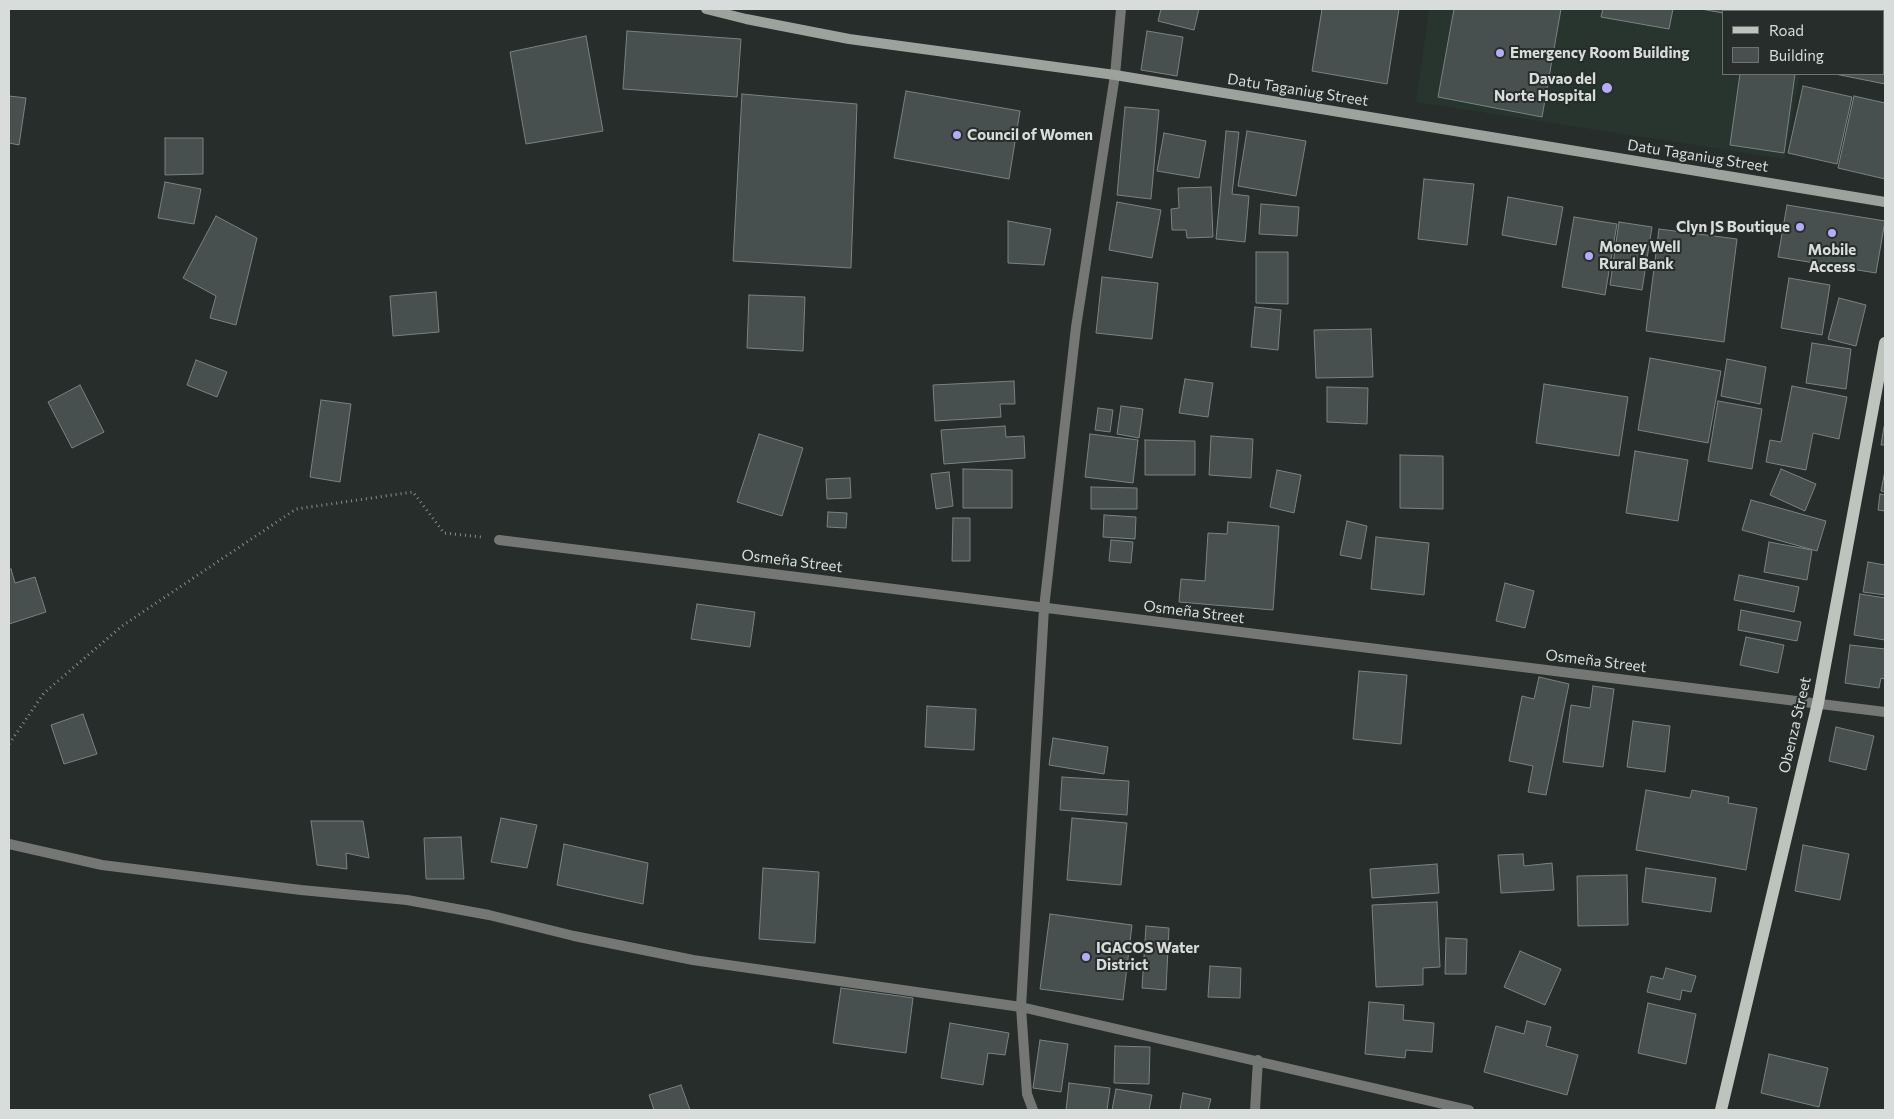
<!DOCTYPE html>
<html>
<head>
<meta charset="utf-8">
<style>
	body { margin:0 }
	#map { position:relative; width:1894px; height:1119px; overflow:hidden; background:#262d2a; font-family:Commissioner,sans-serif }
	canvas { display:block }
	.frame { position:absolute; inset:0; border:10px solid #d8dddb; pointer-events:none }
	.legend { position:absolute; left:1722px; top:10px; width:162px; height:65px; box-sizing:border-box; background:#262d2a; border:1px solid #6d7371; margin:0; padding:6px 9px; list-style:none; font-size:15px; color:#d8dddb }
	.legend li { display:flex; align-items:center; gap:10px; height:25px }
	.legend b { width:25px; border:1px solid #6d7371 }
</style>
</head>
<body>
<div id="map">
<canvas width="1894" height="1119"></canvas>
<div class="frame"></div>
<ul class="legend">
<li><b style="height:6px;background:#bec3bd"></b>Road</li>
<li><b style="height:14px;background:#47504f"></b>Building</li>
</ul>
</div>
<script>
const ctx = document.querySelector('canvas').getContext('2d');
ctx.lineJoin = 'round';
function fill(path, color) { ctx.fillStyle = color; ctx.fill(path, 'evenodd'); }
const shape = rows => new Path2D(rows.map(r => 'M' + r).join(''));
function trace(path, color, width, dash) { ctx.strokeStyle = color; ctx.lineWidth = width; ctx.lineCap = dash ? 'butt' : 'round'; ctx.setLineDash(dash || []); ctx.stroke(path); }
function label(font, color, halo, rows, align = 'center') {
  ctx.font = font + ' Commissioner,sans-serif'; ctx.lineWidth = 4; ctx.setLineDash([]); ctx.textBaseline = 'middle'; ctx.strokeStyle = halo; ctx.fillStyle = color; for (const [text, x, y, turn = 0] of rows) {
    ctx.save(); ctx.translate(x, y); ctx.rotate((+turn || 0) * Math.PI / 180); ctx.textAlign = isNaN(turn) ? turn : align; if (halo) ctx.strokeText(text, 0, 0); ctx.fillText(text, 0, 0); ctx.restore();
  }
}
const built = shape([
	[1429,9,1755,9,1754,11,1723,11,1723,74,1800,74,1785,159,1416,102]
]);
const building = shape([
	[1161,9,1199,9,1194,30,1158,21,1161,9],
	[1322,9,1399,9,1387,84,1312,71,1322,9],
	[1454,9,1561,9,1542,117,1438,97,1454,9],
	[1603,9,1673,9,1669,29,1601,17,1603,9],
	[1701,9,1749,9,1749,11,1723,11,1723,13,1701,9],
	[1821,9,1885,9,1885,84,1835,74,1883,74,1883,11,1820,11,1821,9],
	[627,31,741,39,737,97,623,89,627,31],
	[1147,31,1183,37,1177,76,1141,70,1147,31],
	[586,36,603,131,526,144,510,52,586,36],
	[1740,74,1795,74,1784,153,1730,145,1740,74],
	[1803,86,1852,97,1837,164,1788,153,1803,86],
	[906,91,1020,111,1009,179,894,158,906,91],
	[742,94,857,104,851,268,733,261,742,94],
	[9,96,26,98,19,145,9,143,9,96],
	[1854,96,1885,103,1885,179,1838,168,1854,96],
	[1125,107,1159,110,1151,199,1117,195,1125,107],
	[1226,131,1239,132,1232,194,1249,196,1245,242,1216,239,1226,131],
	[1247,131,1306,141,1296,196,1238,186,1247,131],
	[1164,133,1206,141,1199,178,1157,171,1164,133],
	[165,138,203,138,203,174,165,175,165,138],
	[1424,179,1474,184,1467,245,1418,239,1424,179],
	[165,182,201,189,194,224,158,218,165,182],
	[1211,187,1213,237,1187,238,1186,230,1172,230,1171,209,1179,208,1178,188,1211,187],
	[1508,197,1563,207,1556,245,1502,235,1508,197],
	[1117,202,1161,210,1152,258,1109,250,1117,202],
	[1261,204,1299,207,1297,236,1259,234,1261,204],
	[1787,205,1885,221,1876,273,1778,257,1787,205],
	[216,216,257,238,236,325,210,318,216,296,183,278,216,216],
	[1574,217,1617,224,1605,295,1562,287,1574,217],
	[1008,221,1051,229,1044,265,1008,263,1008,221],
	[1619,222,1652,227,1642,290,1610,285,1619,222],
	[1659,229,1737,239,1724,342,1646,331,1659,229],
	[1256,252,1288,252,1288,304,1256,303,1256,252],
	[1102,277,1158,283,1152,339,1096,333,1102,277],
	[1789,278,1830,285,1822,335,1781,328,1789,278],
	[436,292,439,332,393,336,390,296,436,292],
	[749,295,805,297,803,351,747,348,749,295],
	[1839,298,1866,305,1856,346,1828,339,1839,298],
	[1255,307,1281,310,1278,350,1251,347,1255,307],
	[1371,329,1373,377,1316,378,1314,330,1371,329],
	[1812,343,1851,349,1846,389,1806,383,1812,343],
	[1650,358,1721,371,1708,443,1638,430,1650,358],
	[1727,359,1766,367,1760,404,1721,396,1727,359],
	[196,360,227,372,217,397,187,385,196,360],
	[1185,379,1213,383,1208,417,1179,413,1185,379],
	[1014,381,1015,404,1000,404,1001,417,935,421,933,385,1014,381],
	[1544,384,1628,397,1619,456,1536,443,1544,384],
	[80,385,104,432,72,448,48,402,80,385],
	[1792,386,1847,397,1839,439,1813,433,1806,470,1766,462,1770,440,1781,442,1792,386],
	[1327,387,1368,388,1367,424,1327,422,1327,387],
	[321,400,351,404,340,482,310,477,321,400],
	[1718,401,1762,409,1752,469,1708,461,1718,401],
	[1121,406,1143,409,1139,438,1117,434,1121,406],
	[1098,408,1113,410,1110,432,1095,430,1098,408],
	[1005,426,1006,437,1024,436,1025,458,944,464,941,430,1005,426],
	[1884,427,1885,427,1885,445,1881,445,1884,427],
	[759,434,803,448,782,516,737,502,759,434],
	[1090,434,1138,440,1133,483,1085,477,1090,434],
	[1211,436,1253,439,1251,478,1209,475,1211,436],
	[1145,440,1195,441,1195,475,1145,475,1145,440],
	[1635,451,1688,460,1678,521,1626,513,1635,451],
	[1400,455,1443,456,1443,509,1400,508,1400,455],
	[963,469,1012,470,1012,508,963,508,963,469],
	[1781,469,1816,484,1805,511,1770,495,1781,469],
	[1277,470,1301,475,1294,513,1270,507,1277,470],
	[1885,471,1885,492,1881,491,1885,471],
	[949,472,953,506,936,509,931,474,949,472],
	[850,478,851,498,827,499,826,479,850,478],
	[1091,487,1137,488,1137,509,1091,509,1091,487],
	[1880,494,1885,495,1885,511,1878,510,1880,494],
	[1751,500,1826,521,1817,551,1742,530,1751,500],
	[828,512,847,513,846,528,827,527,828,512],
	[1104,515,1136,517,1135,539,1103,537,1104,515],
	[953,518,970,518,970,561,952,561,953,518],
	[1347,521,1367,526,1361,559,1340,555,1347,521],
	[1228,522,1279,526,1273,610,1179,602,1181,579,1205,581,1208,533,1227,534,1228,522],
	[1376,537,1429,543,1424,595,1371,589,1376,537],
	[1111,540,1133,542,1131,563,1109,561,1111,540],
	[1769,542,1812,550,1807,580,1764,572,1769,542],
	[1868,562,1885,565,1885,595,1863,592,1868,562],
	[11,569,15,583,35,577,46,612,9,624,9,570,11,569],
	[1739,575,1799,587,1794,612,1734,600,1739,575],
	[1505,583,1534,591,1525,628,1496,621,1505,583],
	[1860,594,1885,598,1885,640,1854,635,1860,594],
	[697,604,755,612,750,647,691,639,697,604],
	[1741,610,1801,622,1797,641,1738,630,1741,610],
	[1746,637,1784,645,1778,673,1740,665,1746,637],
	[1850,645,1885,649,1885,679,1881,678,1879,688,1845,683,1850,645],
	[1359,671,1407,675,1401,744,1353,739,1359,671],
	[1539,677,1569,684,1546,795,1528,792,1533,766,1509,761,1522,696,1534,699,1539,677],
	[1593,686,1614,689,1603,767,1563,762,1571,705,1590,708,1593,686],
	[927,706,976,709,974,750,925,747,927,706],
	[83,714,97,754,64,764,51,725,83,714],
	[1633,721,1670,726,1665,772,1627,767,1633,721],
	[1836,727,1874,736,1866,770,1829,761,1836,727],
	[1053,738,1108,747,1104,774,1049,765,1053,738],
	[1062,777,1129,781,1127,815,1060,810,1062,777],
	[1646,790,1690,798,1692,790,1729,797,1728,803,1757,808,1746,870,1636,850,1646,790],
	[501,818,537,825,527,868,491,862,501,818],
	[1072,818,1127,823,1121,885,1067,880,1072,818],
	[311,821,363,821,369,858,346,853,347,869,317,865,311,821],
	[461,837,464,879,426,879,424,838,461,837],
	[564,844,648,863,643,904,557,885,564,844],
	[1803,845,1849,854,1840,900,1795,891,1803,845],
	[1523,854,1524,866,1552,863,1554,890,1501,893,1498,855,1523,854],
	[1437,864,1439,893,1372,898,1370,869,1437,864],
	[763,868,819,872,815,943,759,939,763,868],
	[1646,868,1716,878,1711,912,1642,902,1646,868],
	[1627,875,1628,925,1578,926,1577,876,1627,875],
	[1437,902,1440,967,1423,968,1423,985,1376,987,1372,905,1437,902],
	[1050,914,1132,925,1123,1000,1040,989,1050,914],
	[1146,926,1169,928,1166,990,1142,988,1146,926],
	[1446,938,1467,939,1466,974,1445,974,1446,938],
	[1520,951,1561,969,1545,1005,1504,987,1520,951],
	[1210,966,1241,968,1240,998,1208,997,1210,966],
	[1666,968,1696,976,1691,992,1682,990,1680,1000,1647,992,1651,976,1663,979,1666,968],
	[841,988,913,998,906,1053,833,1043,841,988],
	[1369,1002,1404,1005,1403,1020,1434,1023,1432,1052,1406,1050,1405,1058,1365,1054,1369,1002],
	[1648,1003,1696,1014,1686,1064,1638,1053,1648,1003],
	[1527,1021,1551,1027,1546,1046,1578,1055,1567,1095,1484,1072,1496,1026,1524,1034,1527,1021],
	[950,1023,1009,1033,1005,1055,988,1053,983,1085,941,1078,950,1023],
	[1040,1040,1068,1044,1061,1092,1033,1088,1040,1040],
	[1115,1046,1150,1047,1149,1084,1114,1083,1115,1046],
	[1769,1054,1828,1068,1819,1107,1761,1093,1769,1054],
	[1069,1083,1110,1088,1107,1110,1066,1110,1069,1083],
	[681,1085,690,1110,654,1110,649,1095,681,1085],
	[1116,1089,1152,1095,1149,1110,1112,1110,1116,1089],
	[1183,1093,1211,1099,1208,1110,1180,1110,1183,1093]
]);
const path = shape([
	[9,744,44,693,122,626,296,509,413,492,444,533,481,537]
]);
const minor = shape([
	[499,540,1885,712],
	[9,844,102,865,301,890,407,900,489,915,574,936,693,960,1021,1007,1469,1110],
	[1033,1110,1027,1094,1021,1007,1044,608,1076,327,1115,75,1121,9],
	[1255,1110,1258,1060]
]);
const secondary = shape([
	[706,9,746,19,849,39,1115,75,1885,202]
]);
const primary = shape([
	[1721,1110,1818,703,1885,343]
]);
const markers = [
	[1500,53,5,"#b4acf9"],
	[1607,88,6,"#b4acf9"],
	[957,135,5,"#b4acf9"],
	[1800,227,5,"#b4acf9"],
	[1832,233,5,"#b4acf9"],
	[1589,256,5,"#b4acf9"],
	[1086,957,5,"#b4acf9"]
];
const poiNames = [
	["Emergency Room Building",1510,53],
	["Davao del",1596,79,"right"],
	["Norte Hospital",1596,96,"right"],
	["Council of Women",967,135],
	["Clyn JS Boutique",1790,227,"right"],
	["Money Well",1599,247],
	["Rural Bank",1599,264],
	["Mobile",1832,250,"center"],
	["Access",1832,267,"center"],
	["IGACOS Water",1096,948],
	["District",1096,965]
];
const streetNames = [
	["Datu Taganiug Street",1298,90,9],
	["Datu Taganiug Street",1698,156,9],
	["Osmeña Street",792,561,7],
	["Osmeña Street",1194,612,7],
	["Osmeña Street",1596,661,7],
	["Obenza Street",1795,725,-77]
];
fill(built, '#27352e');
fill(building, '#47504f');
trace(building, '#798382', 1);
trace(path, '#878d8b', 3, [1, 4]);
trace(minor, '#757774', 10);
trace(secondary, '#9ea29d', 10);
trace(primary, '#bec3bd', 12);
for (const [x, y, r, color] of markers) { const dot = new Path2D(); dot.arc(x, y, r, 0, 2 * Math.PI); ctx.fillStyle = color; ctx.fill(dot); trace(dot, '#262d2a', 2); }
label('bold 15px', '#d8dddb', '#262d2a', poiNames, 'left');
label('15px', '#d8dddb', '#262d2a', streetNames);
</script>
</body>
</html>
